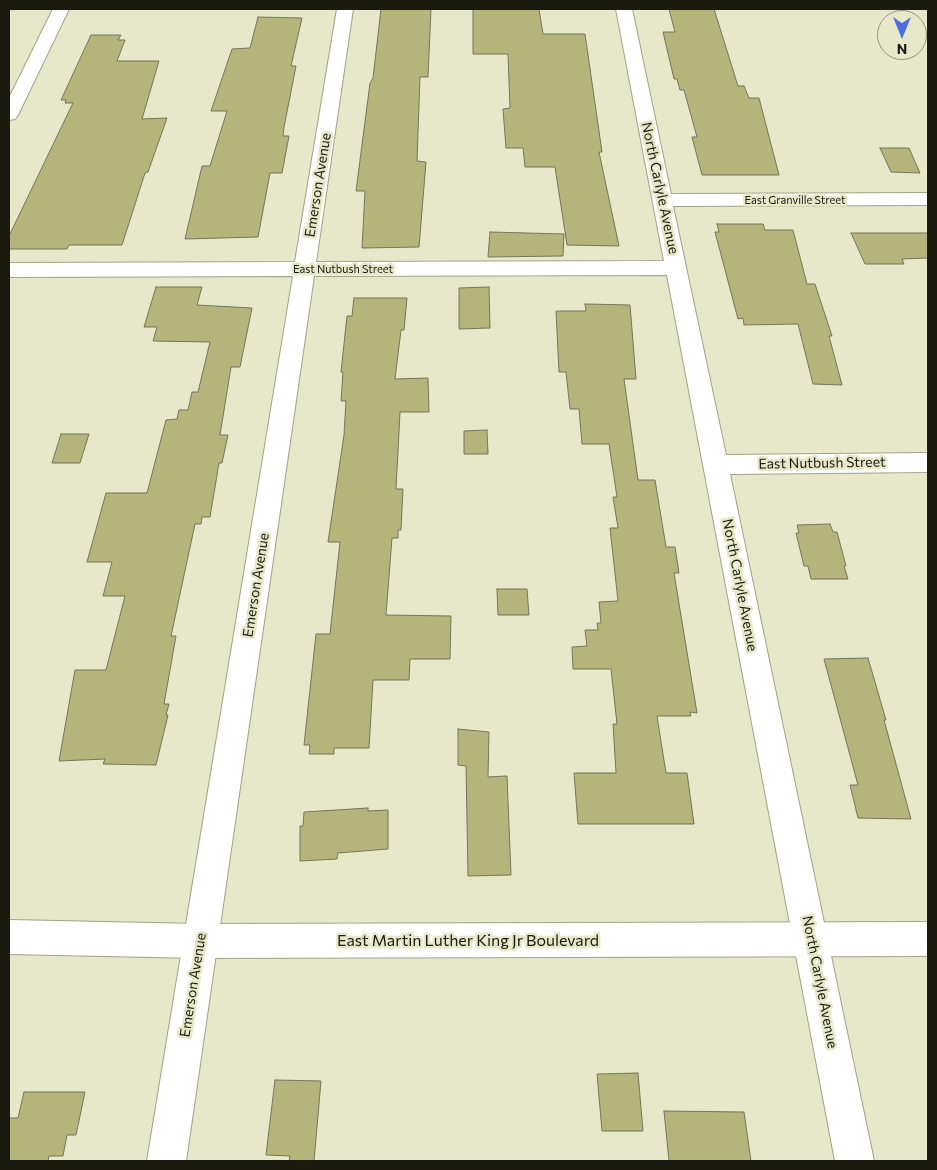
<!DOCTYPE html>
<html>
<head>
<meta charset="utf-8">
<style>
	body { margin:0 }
	#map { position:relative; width:937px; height:1170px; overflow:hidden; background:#e7e7c9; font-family:Commissioner,sans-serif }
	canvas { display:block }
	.frame { position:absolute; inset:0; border:10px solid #1a1a0f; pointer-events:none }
	.north { position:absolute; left:877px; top:10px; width:50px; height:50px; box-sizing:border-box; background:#e7e7c9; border:1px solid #95957f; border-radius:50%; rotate:180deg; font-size:14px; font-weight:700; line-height:20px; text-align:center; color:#1a1a0f }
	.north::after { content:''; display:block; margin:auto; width:18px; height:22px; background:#4f6ce1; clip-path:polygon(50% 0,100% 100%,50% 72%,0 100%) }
</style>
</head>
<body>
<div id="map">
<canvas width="937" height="1170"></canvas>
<div class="frame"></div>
<div class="north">N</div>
</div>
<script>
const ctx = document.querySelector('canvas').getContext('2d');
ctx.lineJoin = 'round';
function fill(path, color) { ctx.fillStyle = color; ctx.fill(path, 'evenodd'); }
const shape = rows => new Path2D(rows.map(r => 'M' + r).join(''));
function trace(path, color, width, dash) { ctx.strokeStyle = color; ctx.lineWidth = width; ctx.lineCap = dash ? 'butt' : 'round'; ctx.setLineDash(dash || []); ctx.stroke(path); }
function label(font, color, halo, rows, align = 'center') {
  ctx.font = font + ' Commissioner,sans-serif'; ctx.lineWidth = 5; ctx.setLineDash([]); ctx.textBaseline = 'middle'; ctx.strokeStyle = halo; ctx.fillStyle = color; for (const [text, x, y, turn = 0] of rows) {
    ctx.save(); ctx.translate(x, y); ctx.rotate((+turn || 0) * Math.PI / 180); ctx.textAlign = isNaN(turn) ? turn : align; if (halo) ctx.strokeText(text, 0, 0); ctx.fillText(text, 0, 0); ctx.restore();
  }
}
const building = shape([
	[381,9,431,9,428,77,420,77,417,161,426,162,419,247,362,248,365,191,356,191,370,83,373,78,381,9],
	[473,9,539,9,543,34,585,34,602,152,599,152,619,246,567,245,555,167,525,167,523,148,506,148,503,109,510,108,508,54,473,54,473,9],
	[669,9,714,9,738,86,744,86,749,98,759,98,779,175,702,175,692,137,697,137,684,90,680,90,677,79,674,79,663,32,675,32,669,9],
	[258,17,302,18,291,66,296,66,284,127,283,136,289,136,282,173,270,173,258,237,185,239,202,166,210,166,227,111,211,111,232,49,250,48,258,17],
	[91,35,121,35,118,40,125,40,117,61,159,61,142,119,167,118,148,172,145,173,122,245,69,245,67,249,9,249,9,236,73,103,65,103,66,100,61,100,91,35],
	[880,148,909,148,920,173,891,172,880,148],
	[717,224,763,224,765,230,793,230,807,284,815,284,832,336,829,336,842,385,813,384,798,324,744,325,743,318,738,319,715,232,719,232,717,224],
	[490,232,564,234,563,256,488,257,490,232],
	[851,233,928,233,928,258,902,259,904,264,865,264,851,233],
	[156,287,202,287,197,305,252,308,240,367,231,367,220,435,228,435,222,463,219,463,210,517,202,517,201,524,195,524,171,636,176,636,164,704,169,704,166,715,168,715,156,765,103,764,105,759,59,761,75,670,106,670,125,596,103,596,112,562,87,562,106,493,147,493,166,420,177,419,179,410,188,410,192,392,198,392,210,342,153,341,157,327,144,327,156,287],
	[489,287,490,328,459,329,459,288,489,287],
	[354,298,407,298,404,330,401,330,395,379,428,378,429,412,400,412,396,489,403,489,401,530,398,530,398,538,392,538,386,615,451,616,450,659,410,659,409,680,373,680,369,748,334,748,334,754,309,754,310,745,304,745,316,634,330,634,340,542,328,542,344,435,346,401,341,401,343,372,341,372,347,316,352,316,354,298],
	[585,304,630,305,636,379,624,379,638,480,655,480,666,547,675,547,679,573,674,573,697,713,690,712,691,716,657,716,666,773,687,773,694,824,578,824,574,773,616,773,613,724,617,724,611,669,573,669,572,647,587,646,585,630,598,630,597,623,601,623,599,602,618,601,610,528,618,528,613,497,617,497,609,444,582,444,579,409,570,409,566,372,559,372,556,311,586,311,585,304],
	[487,430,488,454,464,454,464,431,487,430],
	[61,434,89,434,80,463,52,463,61,434],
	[830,524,833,532,837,532,846,566,844,566,848,579,811,579,808,566,804,566,796,533,799,533,797,525,830,524],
	[497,589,527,589,529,615,498,615,497,589],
	[868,658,886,720,884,720,911,819,858,818,850,785,858,785,824,659,868,658],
	[458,729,489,732,488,777,507,776,511,875,468,876,466,766,458,765,458,729],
	[368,808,368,811,388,810,388,849,338,853,337,859,300,861,300,826,303,826,304,812,368,808],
	[638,1073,643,1131,602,1131,597,1074,638,1073],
	[275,1080,321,1081,314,1161,289,1161,290,1156,266,1155,275,1080],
	[24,1092,85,1092,76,1135,67,1135,63,1156,49,1156,48,1161,9,1161,9,1118,18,1118,24,1092],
	[664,1111,744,1112,751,1161,669,1161,664,1111]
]);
const minor = shape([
	[53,9,69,9,18,115,15,119,9,120,9,98,53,9],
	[337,9,353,9,316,262,664,261,616,9,632,9,671,194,928,193,928,205,673,206,726,455,928,453,928,472,730,474,874,1161,835,1161,667,275,314,276,186,1161,147,1161,293,276,9,277,9,263,295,262,337,9]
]);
const secondary = shape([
	[9,920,200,924,928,922,928,956,200,958,9,954,9,920]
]);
const farStreetnames = [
	["East Granville Street",795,200],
	["East Nutbush Street",343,269]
];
const streetNames = [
	["Emerson Avenue",318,185,-81],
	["North Carlyle Avenue",660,188,78],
	["East Nutbush Street",822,463,-1],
	["Emerson Avenue",256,585,-81],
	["North Carlyle Avenue",740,585,79],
	["North Carlyle Avenue",820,982,79],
	["Emerson Avenue",193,985,-81]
];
const nearStreetnames = [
	["East Martin Luther King Jr Boulevard",468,941]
];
fill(building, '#b4b47b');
trace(building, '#75755a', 1);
trace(minor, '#a2a386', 2);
trace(secondary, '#a2a386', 2);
fill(minor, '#fff');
fill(secondary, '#fff');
label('11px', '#1a1a0f', '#e7e7c9', farStreetnames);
label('14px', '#1a1a0f', '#e7e7c9', streetNames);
label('16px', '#1a1a0f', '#e7e7c9', nearStreetnames);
</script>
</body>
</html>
